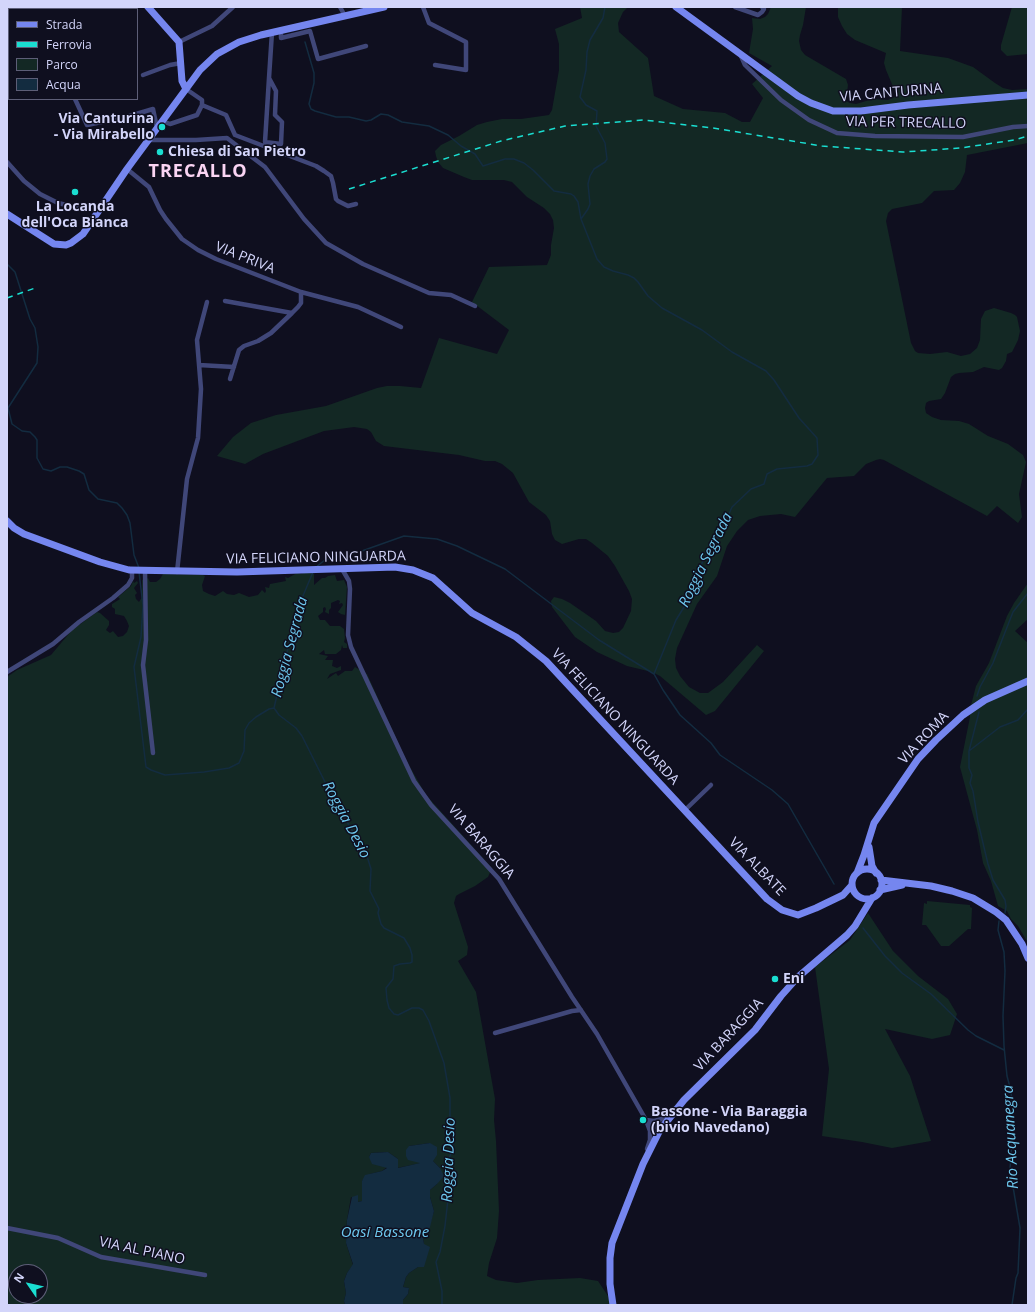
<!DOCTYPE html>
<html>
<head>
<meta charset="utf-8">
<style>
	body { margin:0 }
	#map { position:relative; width:1035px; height:1312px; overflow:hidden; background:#0f0f1f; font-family:"Open Sans",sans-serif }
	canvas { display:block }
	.frame { position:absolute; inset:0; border:8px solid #d3d5fa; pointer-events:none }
	.legend { position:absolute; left:8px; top:8px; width:130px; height:92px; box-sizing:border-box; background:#0f0f1f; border:1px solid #5d5e77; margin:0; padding:5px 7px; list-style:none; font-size:12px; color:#d3d5fa }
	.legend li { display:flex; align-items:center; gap:8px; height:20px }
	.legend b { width:20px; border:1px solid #5d5e77 }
	.north { position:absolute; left:8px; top:1264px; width:40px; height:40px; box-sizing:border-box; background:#0f0f1f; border:1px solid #5d5e77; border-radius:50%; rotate:304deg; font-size:11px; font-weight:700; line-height:16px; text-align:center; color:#d3d5fa }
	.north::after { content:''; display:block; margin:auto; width:14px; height:18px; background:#1aded1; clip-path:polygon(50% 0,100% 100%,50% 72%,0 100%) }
</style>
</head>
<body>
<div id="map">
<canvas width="1035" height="1312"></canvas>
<div class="frame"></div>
<ul class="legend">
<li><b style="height:5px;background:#7586ef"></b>Strada</li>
<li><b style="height:5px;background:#1aded1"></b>Ferrovia</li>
<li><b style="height:11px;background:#132824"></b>Parco</li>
<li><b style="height:11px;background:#132c40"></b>Acqua</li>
</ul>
<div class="north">N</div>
</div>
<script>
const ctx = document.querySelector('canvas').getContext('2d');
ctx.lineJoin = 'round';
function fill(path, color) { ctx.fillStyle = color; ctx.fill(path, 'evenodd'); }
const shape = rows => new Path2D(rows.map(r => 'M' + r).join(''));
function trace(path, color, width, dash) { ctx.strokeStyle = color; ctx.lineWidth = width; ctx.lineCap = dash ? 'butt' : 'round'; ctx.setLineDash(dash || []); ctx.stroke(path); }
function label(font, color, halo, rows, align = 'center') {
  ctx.font = font + ' "Open Sans",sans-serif'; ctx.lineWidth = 3; ctx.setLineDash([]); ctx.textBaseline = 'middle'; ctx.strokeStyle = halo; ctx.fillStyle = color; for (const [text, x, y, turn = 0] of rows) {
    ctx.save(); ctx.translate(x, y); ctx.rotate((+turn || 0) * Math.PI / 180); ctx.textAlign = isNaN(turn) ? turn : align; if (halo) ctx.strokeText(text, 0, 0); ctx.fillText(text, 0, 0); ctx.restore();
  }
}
const green = shape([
	[580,7,628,7,623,12,618,23,619,32,648,58,654,96,683,109,725,113,742,122,750,122,763,98,752,84,772,66,749,53,753,29,752,18,760,19,765,17,768,14,771,7,806,7,803,25,800,35,799,41,801,50,805,55,846,79,848,85,846,101,850,103,856,104,873,99,888,100,897,96,886,70,884,63,886,53,855,40,847,34,842,26,838,17,838,7,902,7,900,51,948,58,973,67,995,83,1003,88,1012,90,1028,89,1028,143,967,155,965,172,960,183,954,190,934,191,922,203,892,209,888,213,886,221,911,343,915,351,918,353,930,354,947,352,961,356,970,354,977,348,980,340,981,319,985,311,994,308,1011,313,1015,315,1017,317,1020,331,1018,340,1012,352,1007,354,1006,361,1002,368,999,370,984,367,973,372,959,373,955,374,951,377,945,393,941,399,929,401,926,403,925,408,926,413,932,417,941,420,959,421,969,424,988,436,1008,444,1023,455,1026,462,1019,494,1022,517,1018,523,997,506,987,516,884,460,880,459,876,460,866,464,854,476,827,478,795,517,781,514,760,516,748,520,737,531,727,546,717,576,697,604,677,648,675,659,676,668,680,676,689,687,700,693,708,693,723,682,757,645,764,651,715,711,706,715,660,676,652,672,627,666,597,652,575,637,552,607,551,601,554,597,562,599,570,603,596,621,605,631,613,633,619,632,623,628,631,611,632,599,629,591,615,566,608,556,592,543,586,539,579,539,562,544,555,540,552,534,550,521,546,515,529,502,513,473,502,464,495,461,485,461,459,455,384,446,376,441,371,432,367,429,354,427,324,431,263,454,245,464,217,456,233,437,251,423,276,415,326,406,377,388,387,386,400,386,421,388,439,338,497,354,509,330,472,302,489,267,547,265,551,255,551,245,554,228,553,220,550,214,544,208,527,197,512,182,504,180,472,180,464,177,443,168,438,162,436,156,435,151,441,145,459,136,477,125,487,122,502,119,521,119,549,115,552,110,559,70,559,44,555,29,582,18],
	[1012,7,1028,7,1028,54,1007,56,1001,50,1001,45],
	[307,572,314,574,314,585,322,578,325,578,328,576,335,575,337,581,344,580,347,587,345,615,341,614,338,612,343,605,342,603,339,604,340,601,338,600,331,603,331,608,329,610,329,614,325,612,326,609,325,607,323,608,323,612,318,616,320,620,325,620,330,626,340,626,344,629,345,638,344,642,347,644,347,648,343,648,342,645,341,650,336,654,325,654,324,650,319,654,328,656,325,660,333,660,332,666,337,668,341,666,341,670,330,674,327,679,336,673,338,676,345,671,352,671,355,667,367,674,406,760,426,795,492,868,488,877,475,886,459,894,456,896,454,903,468,947,467,955,458,961,476,992,495,1099,494,1120,496,1141,499,1211,497,1238,489,1263,487,1276,496,1280,517,1283,538,1280,580,1278,598,1281,608,1296,611,1305,403,1305,403,1300,408,1294,409,1288,403,1287,406,1277,409,1273,418,1267,424,1267,424,1244,423,1238,427,1233,434,1211,430,1197,430,1190,437,1184,440,1168,433,1161,430,1143,409,1146,421,1163,397,1168,398,1159,388,1152,371,1153,369,1157,387,1167,382,1171,370,1174,362,1181,362,1201,358,1202,351,1197,347,1220,346,1243,353,1265,347,1273,344,1281,346,1293,344,1301,345,1305,7,1305,7,677,17,670,51,655,72,630,97,612,100,613,109,621,109,625,106,630,110,633,113,631,118,637,123,636,127,632,129,626,127,621,124,616,115,614,115,609,112,607,112,604,120,599,118,597,131,586,133,581,134,583,137,581,138,583,134,588,137,593,135,595,136,599,139,602,142,597,142,580,148,578,150,582,156,582,160,579,163,574,203,575,205,576,202,585,203,591,209,594,215,596,223,591,227,594,234,595,239,593,249,597,258,595,262,590,265,593,266,591,265,587,269,588,270,584,286,581,285,577,288,578,297,573,301,574],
	[16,1272,40,1272,40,1296,16,1296],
	[1028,583,1028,619,1015,631,1028,643,1028,943,1018,926,1011,919,1007,911,998,906,991,881,983,863,977,830,960,767,970,717,970,709,976,686,989,663,1007,616,1014,603],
	[927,901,970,905,970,907,972,908,971,929,968,929,949,946,941,946,926,925,922,925,924,903,927,904],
	[868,913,893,951,918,976,948,999,957,1014,950,1035,932,1039,885,1029,910,1076,931,1141,892,1148,862,1142,822,1136,829,1069,815,967,850,940]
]);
const water = shape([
	[430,1143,437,1147,437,1155,433,1161,440,1168,444,1176,437,1184,430,1190,430,1197,434,1211,430,1227,423,1238,424,1244,430,1247,424,1267,418,1267,409,1273,406,1277,403,1287,409,1288,408,1294,403,1300,403,1305,345,1305,344,1301,346,1293,344,1281,347,1273,353,1264,346,1243,347,1220,352,1197,358,1195,358,1202,362,1201,362,1181,365,1175,382,1171,387,1168,372,1164,369,1157,371,1153,388,1152,398,1159,398,1168,420,1163,408,1160,406,1156,406,1150,409,1146]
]);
const stream = shape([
	[305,42,314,73,314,83,309,104,311,109,315,111,336,117,349,117,366,121,371,120,381,114,388,115,402,122,429,126,448,135,461,146,475,154,483,166,505,159,514,159,524,163,533,170,554,191,571,194,574,196,578,202,581,219,597,259,604,267,613,271,628,275,634,278,638,282,648,296,662,308,702,330,732,352,766,371,774,380,799,418,817,438,818,455,812,464,807,466,777,469,767,474,764,484,751,489,732,507,720,534,702,563,689,599,676,620,654,674],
	[581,219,588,209,590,204,588,184,590,176,594,169,605,162,607,159,605,143,596,126,597,111,586,105,580,97,586,70,587,52,590,40,603,18,605,7],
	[7,264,15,272,30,319,35,328,38,347,37,363,8,408,12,424,22,431,30,432,35,437,37,440,37,458,43,469,51,471,60,467,67,467,79,471,84,474,89,490,98,499,117,503,122,508,127,515,130,523,134,555,139,568],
	[316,567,325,560,359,552,404,536,437,539,457,546,505,569,599,640,654,674,663,690,680,715,711,743,720,755,772,790,788,804,834,884],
	[139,572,143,606,141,637,134,667,146,767,151,770,165,775,204,772,229,768,239,763,244,751,245,730,249,723,256,717,269,709,274,708],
	[977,696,980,687,993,663,1013,612,1028,593],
	[274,708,297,610,313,572],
	[274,708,279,715,296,728,302,736,336,804,366,853,371,869,370,891,379,909,378,913,381,924,384,928,404,938,410,948,412,955,412,962,410,963,400,964,394,966,393,979,386,988,387,1000,389,1008,394,1014,398,1015,412,1008,419,1008,423,1010,429,1021,444,1063,450,1098,450,1121,453,1147,447,1165,448,1199,445,1226,440,1252,436,1262,442,1291,442,1305],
	[979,712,969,751,969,768,972,775,970,783,973,791,978,822,988,864,993,880,1005,900,1006,906,1005,913],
	[969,751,1000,727,1018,720,1028,709],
	[999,921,998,930,1004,952,1005,971,1003,1016,1004,1046,1007,1076,1011,1091,1012,1105,1013,1125,1010,1169,1020,1228,1018,1273,1016,1278,1012,1305],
	[863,928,885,956,902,973,931,994,968,1030,976,1036,1004,1050]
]);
const street = shape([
	[340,7,345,16],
	[423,7,429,23,466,42,466,70,435,65],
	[735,7,758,15,762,12,764,9,762,7],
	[281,30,281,38,310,31,318,59,366,46],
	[179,42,212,26,233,7],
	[741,56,745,65,781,100,809,120,837,133,875,136,963,137,1013,127,1028,126],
	[143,75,170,65,181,63],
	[269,78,276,91,275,115,282,122,281,144,265,142,269,78,272,32],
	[75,99,87,125,126,117,153,109,157,128],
	[202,105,226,115,235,135,316,166,324,171,331,176,333,183,336,199,338,201,348,206,356,204],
	[162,121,170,124,197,115,202,105,202,100,186,89],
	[148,140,196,140,227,138,265,167,304,219,326,243,363,264,429,293,451,295,475,306],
	[7,162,24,181,40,194,58,203,79,208,100,210],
	[127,169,149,187,160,210,166,219,182,239,198,250,216,259,301,292,358,307,401,327],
	[225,301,292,313,298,307,301,303,301,292],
	[199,365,234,367],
	[230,379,239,350,244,346,258,341,271,333,292,313],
	[342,569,349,581,350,589,348,635,351,647,414,781,431,805,499,879,572,997,597,1034,646,1120,650,1131,650,1140,647,1149],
	[145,571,146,640,143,665,153,753],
	[177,572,187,479,198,438,201,389,197,340,207,302],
	[7,672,53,644,79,622,113,598,128,585,132,578,132,571],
	[685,810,711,785],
	[495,1033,572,1011,581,1010],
	[646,1120,654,1121,662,1119,674,1109],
	[647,1121,660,1130],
	[7,1228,58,1238,101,1257,205,1275]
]);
const secondary = shape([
	[148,7,179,42,182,81,186,89],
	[676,7,798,96,811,103,833,111,861,111,908,105,1028,95],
	[7,214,54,244,66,245,71,243,83,234,127,169,200,70,217,54,239,42,261,35,384,7],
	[7,521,14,528,24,534,100,562,129,570,237,572,395,567,413,570,433,578,472,613,516,637,546,661,767,899,782,910,798,915,816,908,843,895,852,885],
	[869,847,872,866,876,873],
	'852 884a15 15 0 1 1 30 0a15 15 0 1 1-30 0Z',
	[857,873,864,855,874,823,918,759,936,740,963,715,985,700,1028,681],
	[881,880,931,886,952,891,973,898,996,912,1006,920,1022,944,1028,958],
	[880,890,902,885],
	[613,1305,610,1284,610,1258,612,1243,643,1164,660,1130,684,1100,755,1030,781,996,798,977,847,935,855,926,872,898]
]);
const rail = shape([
	[349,189,501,141,565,126,644,120,713,128,822,146,903,152,961,148,1014,140,1028,136],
	[7,298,38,287]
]);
const markers = [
	[162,127,4,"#1aded1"],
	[160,152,4,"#1aded1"],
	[75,192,4,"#1aded1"],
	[775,979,4,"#1aded1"],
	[643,1120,4,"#1aded1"]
];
const streetNames = [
	["VIA CANTURINA",891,93,-5],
	["VIA PER TRECALLO",906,123,1],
	["VIA PRIVA",245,258,22],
	["VIA FELICIANO NINGUARDA",316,558,-1],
	["VIA FELICIANO NINGUARDA",615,717,47],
	["VIA ROMA",924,738,-47],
	["VIA BARAGGIA",481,842,49],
	["VIA ALBATE",757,867,46],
	["VIA BARAGGIA",729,1035,-47],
	["VIA AL PIANO",142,1251,12]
];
const poiNames = [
	["Via Canturina",154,119,"right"],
	["- Via Mirabello",154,135,"right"],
	["Chiesa di San Pietro",168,152],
	["La Locanda",75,207,"center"],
	["dell'Oca Bianca",75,223,"center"],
	["Eni",783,979],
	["Bassone - Via Baraggia",651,1112],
	["(bivio Navedano)",651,1128]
];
const waterNames = [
	["Roggia Segrada",706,560,-64],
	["Roggia Segrada",290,647,-75],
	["Roggia Desio",346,820,62],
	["Rio Acquanegra",1011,1137,-93],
	["Roggia Desio",449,1160,-88],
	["Oasi Bassone",385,1233]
];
const districtNames = [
	["TRECALLO",198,172]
];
fill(green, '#132824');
fill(water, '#132c40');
trace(stream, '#132c40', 1.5);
trace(street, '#404779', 4.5);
trace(secondary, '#7586ef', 7);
trace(rail, '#1aded1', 1.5, [6, 5]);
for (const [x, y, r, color] of markers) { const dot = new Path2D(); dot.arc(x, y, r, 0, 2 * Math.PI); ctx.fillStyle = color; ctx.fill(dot); trace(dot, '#0f0f1f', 1.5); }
label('14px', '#d3d5fa', '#0f0f1f', streetNames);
label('bold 14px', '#d3d5fa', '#0f0f1f', poiNames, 'left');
label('italic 15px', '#6dc8ee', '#0f0f1f', waterNames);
ctx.letterSpacing = '1px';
label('bold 18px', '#fad4f3', '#0f0f1f', districtNames);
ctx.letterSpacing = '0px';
</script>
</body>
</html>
